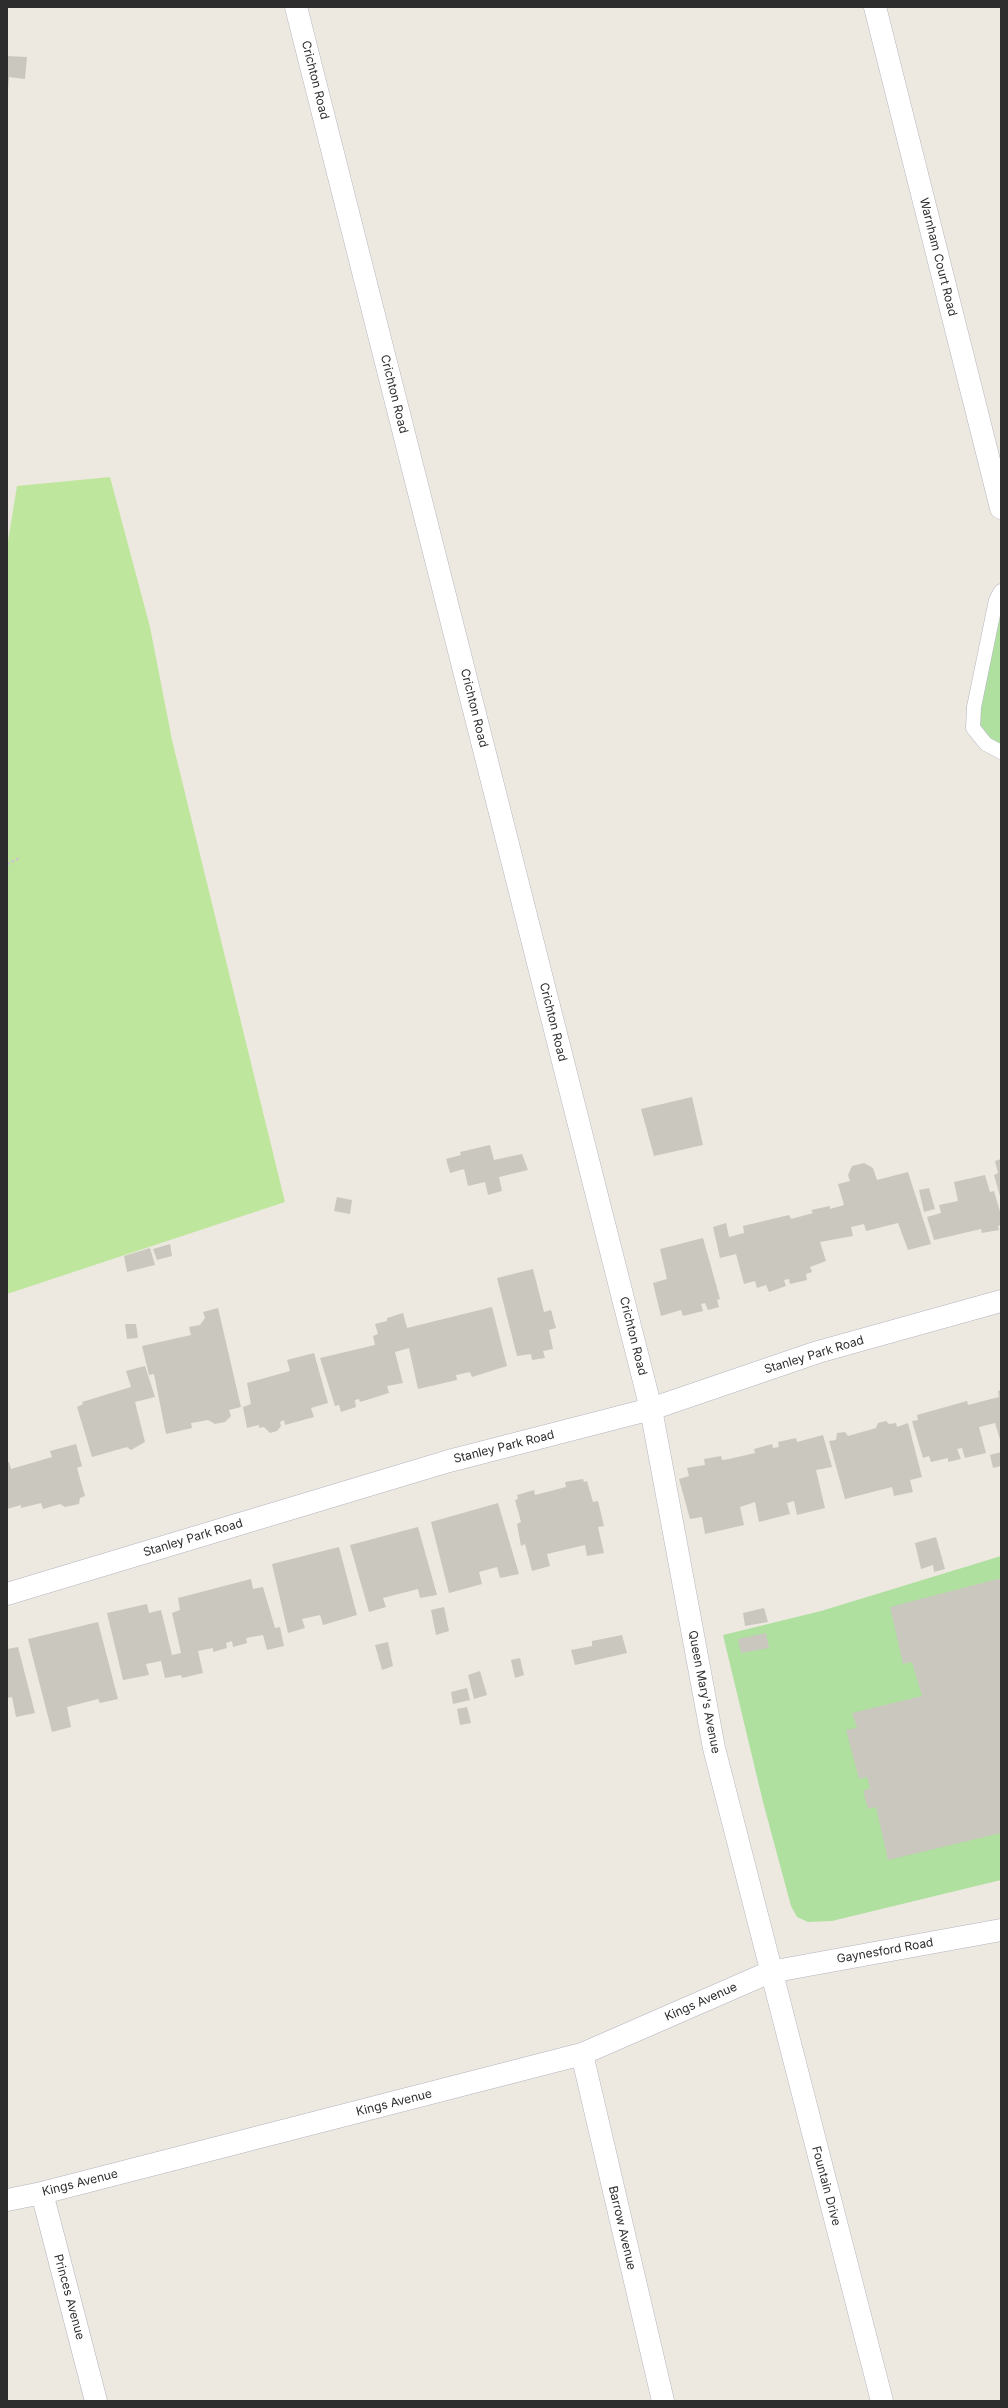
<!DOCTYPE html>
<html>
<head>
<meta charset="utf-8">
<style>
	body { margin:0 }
	#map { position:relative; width:1008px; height:2408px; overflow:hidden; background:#ede9e0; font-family:Inter,sans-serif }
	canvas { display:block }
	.frame { position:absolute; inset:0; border:8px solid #2d2d2d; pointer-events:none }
</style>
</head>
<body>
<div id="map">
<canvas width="1008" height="2408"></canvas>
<div class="frame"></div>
</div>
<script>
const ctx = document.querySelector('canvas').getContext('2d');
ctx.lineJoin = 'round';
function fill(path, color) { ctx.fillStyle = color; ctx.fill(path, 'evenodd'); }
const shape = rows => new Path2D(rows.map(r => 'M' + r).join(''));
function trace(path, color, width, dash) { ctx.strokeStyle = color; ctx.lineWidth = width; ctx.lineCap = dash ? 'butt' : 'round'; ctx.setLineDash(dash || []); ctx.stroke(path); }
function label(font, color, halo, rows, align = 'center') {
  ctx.font = font + ' Inter,sans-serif'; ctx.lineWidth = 3.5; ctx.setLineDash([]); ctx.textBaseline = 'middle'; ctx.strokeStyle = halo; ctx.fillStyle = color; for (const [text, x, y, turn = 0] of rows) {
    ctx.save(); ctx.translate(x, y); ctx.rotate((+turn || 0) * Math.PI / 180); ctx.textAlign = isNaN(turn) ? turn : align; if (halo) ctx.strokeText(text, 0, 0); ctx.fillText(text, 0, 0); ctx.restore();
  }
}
const green = shape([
	[1001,600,1001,746,991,741,979,725,978,708],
	[1001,1556,1001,1880,832,1921,808,1922,797,1917,791,1906,763,1802,723,1635,821,1611]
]);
const pitch = shape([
	[110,477,150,627,172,740,285,1202,7,1294,7,547,17,486]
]);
const building = shape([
	[7,56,27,57,25,79,9,77,8,89],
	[692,1097,703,1145,654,1156,641,1109],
	[490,1145,494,1160,522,1154,528,1170,499,1177,502,1191,488,1195,485,1182,468,1186,464,1169,450,1173,446,1159,461,1155,460,1152],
	[1001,1159,1001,1200,994,1175,998,1173,995,1161],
	[864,1163,873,1168,877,1180,908,1172,931,1244,908,1250,898,1223,866,1231,864,1224,851,1227,853,1236,820,1242,826,1261,810,1267,812,1272,806,1274,807,1280,790,1284,789,1279,784,1280,786,1286,769,1292,766,1285,757,1288,755,1281,744,1284,736,1254,720,1258,713,1227,726,1223,729,1237,744,1233,743,1226,789,1215,791,1219,813,1213,811,1210,830,1206,830,1209,844,1205,838,1184,850,1181,848,1175,852,1166],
	[985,1175,990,1192,994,1191,1001,1215,1001,1225,998,1226,999,1230,982,1233,981,1229,934,1240,927,1217,941,1213,939,1205,958,1201,954,1182],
	[929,1188,935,1209,924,1212,919,1190],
	[337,1197,352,1200,350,1214,334,1211],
	[703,1238,720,1299,717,1300,719,1307,708,1310,705,1303,701,1304,703,1311,683,1316,681,1310,661,1316,653,1283,667,1279,660,1249],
	[170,1244,172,1256,157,1260,153,1249],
	[150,1248,155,1265,127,1272,124,1256],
	[533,1269,544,1312,551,1310,556,1328,549,1330,553,1349,543,1351,545,1358,532,1360,531,1354,517,1356,497,1278],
	[492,1307,507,1366,472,1377,470,1372,456,1375,457,1380,418,1389,409,1348,395,1352,403,1383,387,1386,389,1393,360,1402,359,1399,355,1400,356,1407,341,1412,339,1405,335,1406,320,1358,375,1345,373,1336,378,1334,375,1324,387,1321,387,1318,403,1313,407,1328],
	[218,1308,241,1407,229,1410,231,1416,225,1422,215,1424,208,1420,191,1423,192,1428,166,1434,154,1374,149,1375,142,1346,191,1335,189,1327,200,1325,205,1318,203,1312],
	[125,1324,136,1324,138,1338,127,1339],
	[314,1353,328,1403,311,1408,314,1417,285,1425,284,1420,280,1422,281,1426,277,1431,270,1433,264,1427,259,1428,259,1425,247,1428,243,1407,251,1404,247,1383,290,1371,287,1360],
	[145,1366,155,1397,135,1402,145,1442,131,1450,127,1447,92,1457,77,1407,83,1404,82,1402,131,1387,126,1371],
	[1001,1390,1001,1443,995,1423,979,1427,986,1453,965,1458,962,1448,957,1449,961,1459,948,1462,948,1458,931,1462,929,1456,923,1458,912,1421,918,1420,917,1415,967,1401,968,1405,999,1397,998,1391],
	[886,1421,889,1424,896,1423,897,1427,908,1423,922,1477,910,1480,913,1492,894,1496,892,1487,845,1499,829,1441,836,1440,837,1433,845,1432,848,1436,876,1428,878,1423],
	[823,1435,832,1467,816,1470,825,1508,797,1515,794,1501,787,1503,790,1514,759,1522,755,1502,740,1507,744,1525,705,1534,702,1517,690,1519,679,1479,689,1476,687,1468,705,1465,704,1459,721,1456,722,1460,729,1459,755,1453,754,1449,772,1444,773,1448,779,1447,778,1442,796,1438,797,1442],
	[76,1444,82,1466,77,1468,85,1496,80,1498,79,1504,65,1507,60,1504,43,1509,41,1503,21,1508,21,1505,7,1509,7,1462,9,1462,11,1469,52,1457,50,1451],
	[1001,1452,1001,1466,993,1468,990,1455],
	[583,1479,584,1482,587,1481,593,1502,598,1501,604,1526,598,1527,604,1553,587,1556,585,1545,547,1554,550,1566,532,1571,525,1544,521,1546,517,1524,521,1522,515,1500,518,1499,517,1495,534,1490,535,1495,566,1487,565,1482],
	[498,1503,519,1574,500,1578,497,1567,479,1572,482,1584,449,1593,431,1522],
	[418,1527,437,1595,420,1598,418,1589,383,1598,386,1607,369,1612,350,1545],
	[936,1537,945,1569,934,1572,933,1565,921,1569,915,1543],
	[339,1547,357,1615,323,1625,320,1615,302,1619,305,1628,288,1633,272,1564],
	[1001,1578,1001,1833,888,1860,876,1807,868,1809,863,1791,870,1788,867,1777,859,1779,846,1730,857,1728,852,1713,922,1696,912,1662,903,1664,890,1607],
	[251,1579,253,1589,263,1587,275,1628,280,1627,284,1646,267,1650,263,1635,246,1638,247,1643,233,1647,232,1641,226,1643,227,1648,213,1652,213,1648,198,1651,203,1673,182,1678,181,1675,165,1678,161,1661,146,1664,149,1675,123,1680,107,1613,147,1604,149,1613,161,1610,172,1655,181,1653,172,1613,180,1610,178,1598],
	[444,1607,449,1631,436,1635,431,1610],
	[764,1608,768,1622,745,1626,743,1613],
	[98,1622,118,1699,100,1703,98,1699,67,1707,71,1727,52,1732,28,1639],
	[766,1633,769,1648,741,1653,738,1639],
	[622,1635,627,1653,575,1665,571,1650,592,1646,592,1641],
	[388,1642,393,1666,382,1670,375,1645],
	[18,1647,35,1713,16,1717,12,1697,7,1698,7,1649],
	[520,1658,524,1675,515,1678,511,1660],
	[480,1671,487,1695,474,1699,468,1675],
	[467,1688,470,1700,453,1704,451,1692],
	[467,1707,471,1723,460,1725,457,1709]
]);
const path = shape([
	[7,864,20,858]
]);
const service = shape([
	[1001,591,996,600,974,707,973,728,986,744,1001,752]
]);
const minor = shape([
	[296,7,651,1409,714,1748,882,2401],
	[875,7,1001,508],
	[582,2054,663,2401],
	[42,2193,96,2401],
	[7,2200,42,2193,582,2054,770,1972,1001,1930]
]);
const tertiary = shape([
	[7,1594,449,1461,651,1409,818,1352,1001,1301]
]);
const streetNames = [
	["Crichton Road",315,80,76],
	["Warnham Court Road",938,257,76],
	["Crichton Road",394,394,76],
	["Crichton Road",474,708,76],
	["Crichton Road",553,1022,76],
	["Crichton Road",633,1336,76],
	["Stanley Park Road",814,1355,-17],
	["Stanley Park Road",504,1447,-14],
	["Stanley Park Road",193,1538,-17],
	["Queen Mary's Avenue",704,1692,79],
	["Gaynesford Road",885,1951,-10],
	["Kings Avenue",701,2002,-24],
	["Kings Avenue",394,2103,-14],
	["Kings Avenue",80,2183,-14],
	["Fountain Drive",826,2186,75],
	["Barrow Avenue",622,2228,77],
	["Princes Avenue",69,2297,75]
];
fill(green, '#afe0a0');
fill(pitch, '#bfe69d');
fill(building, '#c9c7be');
trace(service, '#b3b4bf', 15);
trace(minor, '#b3b4bf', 23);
trace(tertiary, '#b3b4bf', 23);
trace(path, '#c8c8c8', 2.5, [3, 2]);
trace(service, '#fff', 14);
trace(minor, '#fff', 22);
trace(tertiary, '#fff', 22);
label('12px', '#2d2d2d', '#fff', streetNames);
</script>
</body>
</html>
